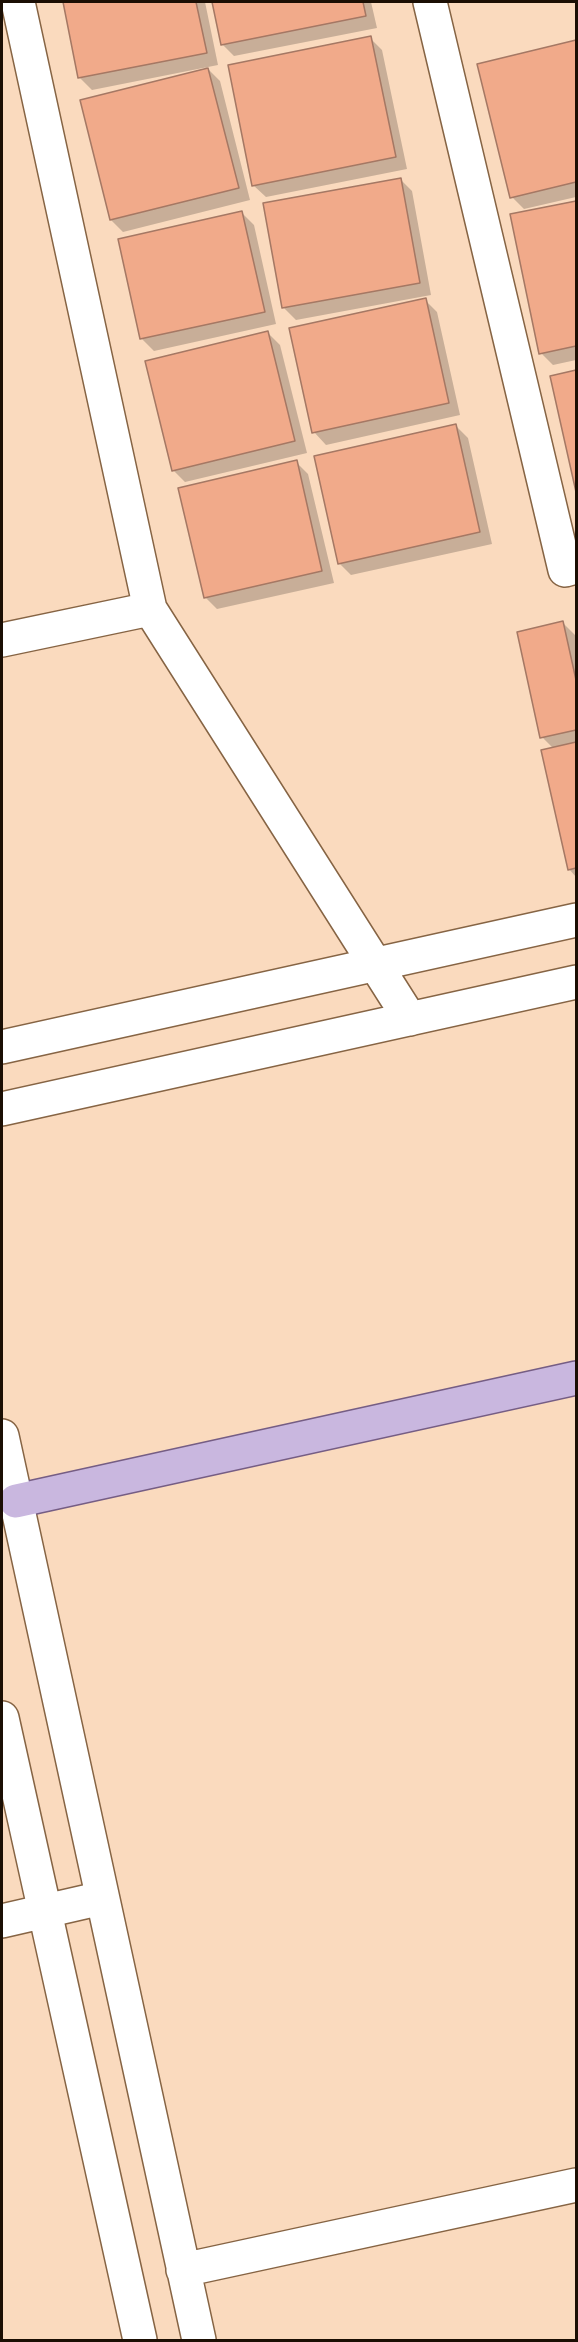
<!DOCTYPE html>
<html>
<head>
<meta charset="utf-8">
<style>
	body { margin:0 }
	#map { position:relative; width:578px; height:2342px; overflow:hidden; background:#fadabe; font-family:Karla,sans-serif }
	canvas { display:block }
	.frame { position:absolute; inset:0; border:3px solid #1b0e03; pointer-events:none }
</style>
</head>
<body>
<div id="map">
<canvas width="578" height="2342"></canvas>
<div class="frame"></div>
</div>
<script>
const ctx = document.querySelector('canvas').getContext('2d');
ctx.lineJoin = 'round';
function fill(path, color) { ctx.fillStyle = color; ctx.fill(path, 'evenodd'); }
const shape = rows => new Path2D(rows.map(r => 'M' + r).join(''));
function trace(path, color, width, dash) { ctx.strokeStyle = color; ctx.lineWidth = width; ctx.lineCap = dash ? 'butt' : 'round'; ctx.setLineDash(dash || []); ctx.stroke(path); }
const shadow = shape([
	[64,2,205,2,218,65,92,90,80,78],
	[214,2,371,2,377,28,234,56,222,44],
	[370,38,382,50,407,169,266,197,253,185],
	[576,41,576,197,524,209,512,197,479,65],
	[206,67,220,81,250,200,123,232,111,220],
	[400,179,412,191,431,295,296,320,284,308],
	[576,202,576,360,553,365,541,353,512,216],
	[242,213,254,225,276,324,154,351,142,339],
	[425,300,437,312,460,415,326,445,314,432],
	[268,333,280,345,307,453,185,482,173,470],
	[576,372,576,485,552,377],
	[456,426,468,438,492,544,351,575,339,563],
	[296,462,308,474,334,583,217,609,205,597],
	[563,623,575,635,576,643,576,877,569,869,553,748,542,737]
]);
const building = shape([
	[63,2,196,2,207,53,78,78,63,2],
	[212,2,363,2,366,16,221,45,212,2],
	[371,36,396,157,252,186,228,65,371,36],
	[576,40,576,182,510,198,477,64,576,40],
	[208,68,239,188,110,220,80,100,208,68],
	[401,178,420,283,282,308,263,203,401,178],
	[576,201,576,346,539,354,510,214,576,201],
	[242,211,265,312,140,339,118,239,242,211],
	[426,298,449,403,312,433,289,328,426,298],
	[268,331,295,441,172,471,145,361,268,331],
	[576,370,576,492,550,376,576,370],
	[456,424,480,532,338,564,314,456,456,424],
	[297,460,322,571,204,598,178,488,297,460],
	[563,621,576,680,576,730,540,738,517,632,563,621],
	[576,742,576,868,568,870,541,750,576,742]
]);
const minor = shape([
	[18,2,150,609,410,1019],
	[430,2,565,570,576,567],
	[2,640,150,609],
	[2,1047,576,920],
	[2,1109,576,982],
	[2,1436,199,2340],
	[2,1718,140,2340],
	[2,1921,102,1898],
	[183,2270,576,2185]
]);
const major = shape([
	[16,1501,576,1378]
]);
fill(shadow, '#0003');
fill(building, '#f1aa8a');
trace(building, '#a57864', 1.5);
trace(minor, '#866444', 36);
trace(major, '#755d84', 36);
trace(minor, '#fff', 33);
trace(major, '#c9b7df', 33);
</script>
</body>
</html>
